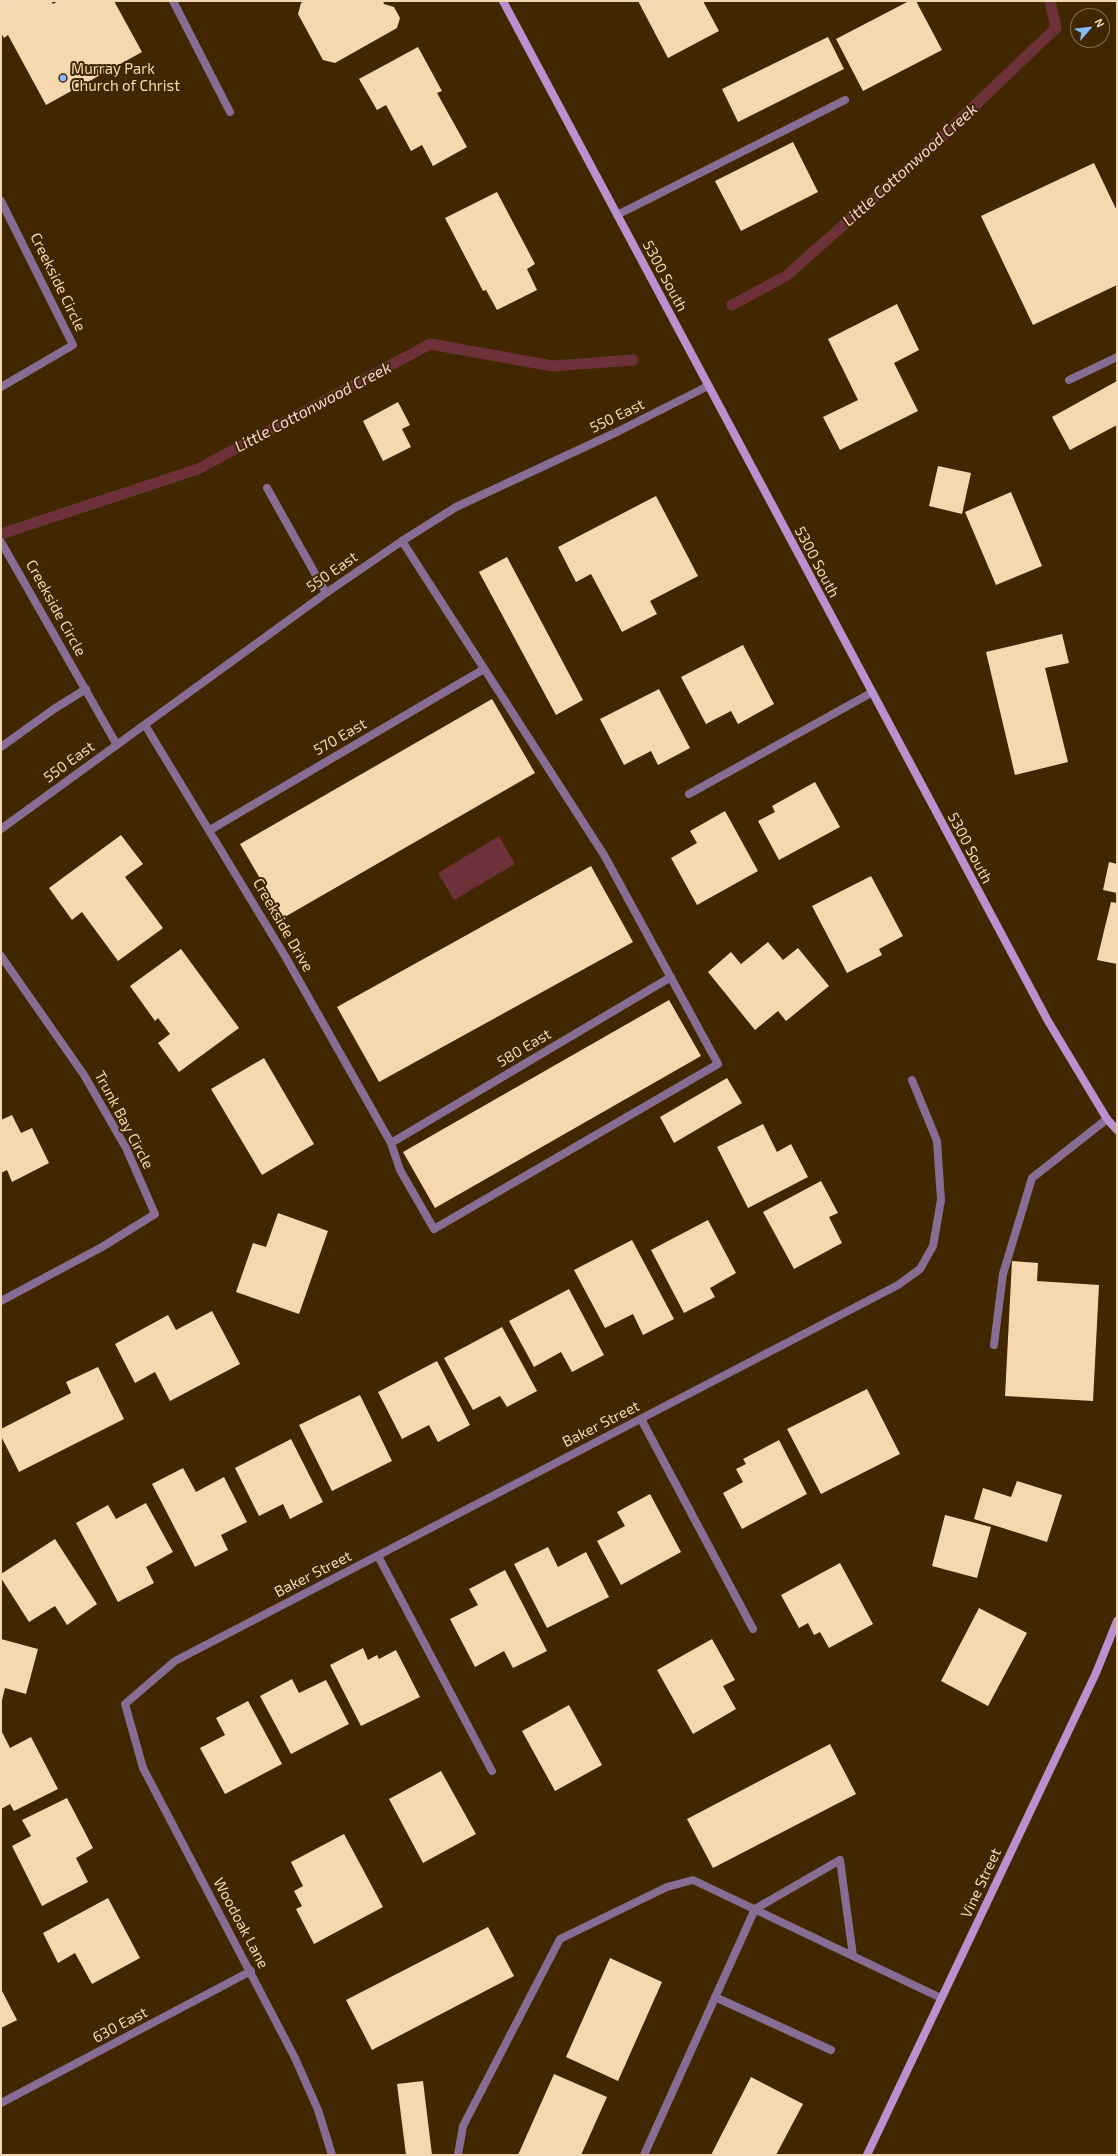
<!DOCTYPE html>
<html>
<head>
<meta charset="utf-8">
<style>
	body { margin:0 }
	#map { position:relative; width:1118px; height:2156px; overflow:hidden; background:#402700; font-family:"Exo 2",sans-serif }
	canvas { display:block }
	.frame { position:absolute; inset:0; border:2px solid #f3d8b6; pointer-events:none }
	.north { position:absolute; left:1070px; top:8px; width:40px; height:40px; box-sizing:border-box; background:#402700; border:1px solid #886e49; border-radius:50%; rotate:62deg; font-size:11px; font-weight:700; line-height:16px; text-align:center; color:#f3d8b6 }
	.north::after { content:''; display:block; margin:auto; width:14px; height:18px; background:#86bbfb; clip-path:polygon(50% 0,100% 100%,50% 72%,0 100%) }
</style>
</head>
<body>
<div id="map">
<canvas width="1118" height="2156"></canvas>
<div class="frame"></div>
<div class="north">N</div>
</div>
<script>
const ctx = document.querySelector('canvas').getContext('2d');
ctx.lineJoin = 'round';
function fill(path, color) { ctx.fillStyle = color; ctx.fill(path, 'evenodd'); }
const shape = rows => new Path2D(rows.map(r => 'M' + r).join(''));
function trace(path, color, width, dash) { ctx.strokeStyle = color; ctx.lineWidth = width; ctx.lineCap = dash ? 'butt' : 'round'; ctx.setLineDash(dash || []); ctx.stroke(path); }
function label(font, color, halo, rows, align = 'center') {
  ctx.font = font + ' "Exo 2",sans-serif'; ctx.lineWidth = 4; ctx.setLineDash([]); ctx.textBaseline = 'middle'; ctx.strokeStyle = halo; ctx.fillStyle = color; for (const [text, x, y, turn = 0] of rows) {
    ctx.save(); ctx.translate(x, y); ctx.rotate((+turn || 0) * Math.PI / 180); ctx.textAlign = isNaN(turn) ? turn : align; if (halo) ctx.strokeText(text, 0, 0); ctx.fillText(text, 0, 0); ctx.restore();
  }
}
const water = shape([
	[499,836,515,864,454,900,438,873]
]);
const stream = shape([
	[732,305,786,276,925,153,1056,28,1050,1],
	[1,534,198,469,430,344,553,366,633,360]
]);
const building = shape([
	[1,1,51,1,53,4,58,1,114,1,142,52,46,105,8,35,4,38,1,33],
	[304,1,383,1,384,4,394,7,400,18,397,28,335,63,323,60,298,14,301,3],
	[638,1,703,1,719,31,668,58],
	[909,1,916,1,942,50,863,91,836,39],
	[828,37,844,69,738,122,722,89],
	[418,47,442,91,437,93,467,147,433,166,422,145,411,151,386,105,377,110,359,79],
	[793,142,818,192,741,231,715,181],
	[1094,163,1117,211,1117,285,1033,325,981,216],
	[497,192,535,264,527,269,537,290,497,310,486,290,483,291,445,218],
	[897,304,919,350,894,363,918,411,840,450,823,417,858,400,828,339],
	[1117,381,1117,425,1070,450,1052,417],
	[398,402,410,425,402,429,411,447,383,461,363,421],
	[938,466,971,473,962,514,929,506],
	[1011,492,1042,566,996,585,965,512],
	[656,496,698,576,650,601,657,614,622,632,591,574,576,582,558,547],
	[507,557,583,700,556,715,479,572],
	[1062,634,1069,663,1045,668,1068,762,1015,775,986,652],
	[743,645,774,704,738,724,731,711,706,724,681,677],
	[659,689,690,748,658,765,651,751,624,765,600,719],
	[492,699,535,773,283,918,240,844],
	[815,782,840,827,779,860,758,821,775,812,772,806],
	[725,811,758,871,697,905,671,858,697,843,690,831],
	[121,835,143,864,125,877,163,928,118,961,82,912,72,920,49,888],
	[1109,862,1117,864,1117,893,1103,890],
	[591,866,633,942,379,1082,337,1007],
	[871,876,903,936,879,949,882,955,847,973,812,906],
	[1111,902,1117,903,1117,964,1097,960],
	[768,942,783,960,798,948,829,986,786,1021,778,1011,755,1030,708,972,731,952,741,964],
	[181,949,239,1028,179,1072,158,1043,170,1034,158,1018,155,1021,130,986],
	[669,1000,701,1056,435,1208,403,1152],
	[264,1058,314,1144,262,1175,211,1089],
	[727,1078,742,1103,674,1143,660,1117],
	[12,1115,21,1133,32,1128,49,1163,12,1182,7,1170,1,1173,1,1120],
	[763,1124,777,1152,791,1144,808,1177,748,1208,717,1147],
	[821,1181,838,1213,829,1217,842,1243,794,1269,763,1212],
	[278,1213,328,1231,299,1314,236,1292,253,1243,266,1247],
	[708,1220,736,1273,710,1288,715,1297,684,1313,651,1250],
	[632,1240,674,1319,643,1335,633,1314,605,1328,574,1270],
	[1012,1261,1038,1263,1037,1281,1099,1285,1093,1401,1005,1396],
	[569,1289,604,1355,572,1372,561,1352,534,1367,509,1321],
	[212,1311,240,1364,170,1401,155,1372,135,1383,115,1344,168,1315,176,1330],
	[502,1327,537,1391,507,1407,500,1396,473,1410,444,1358],
	[437,1361,470,1425,438,1442,429,1425,402,1439,378,1392],
	[98,1367,124,1419,19,1472,1,1436,1,1429,71,1393,66,1382],
	[867,1389,900,1454,821,1494,787,1429],
	[360,1395,392,1461,332,1491,299,1425],
	[291,1439,323,1502,290,1519,283,1504,259,1516,235,1468],
	[779,1440,807,1494,742,1529,723,1493,743,1482,736,1469,746,1464,743,1459],
	[183,1468,196,1492,224,1477,247,1522,221,1535,228,1550,195,1567,152,1484],
	[1017,1481,1062,1495,1047,1542,974,1519,983,1488,1011,1497],
	[650,1494,681,1552,621,1585,597,1541,625,1526,617,1512],
	[146,1503,173,1552,146,1567,154,1583,118,1602,76,1523,108,1505,116,1519],
	[945,1515,991,1527,977,1578,932,1566],
	[55,1539,97,1604,67,1625,55,1606,29,1622,1,1578,1,1574],
	[548,1547,558,1567,586,1552,609,1597,547,1628,514,1564],
	[840,1563,873,1624,829,1648,820,1632,814,1635,808,1623,799,1628,781,1595],
	[505,1570,547,1651,513,1668,504,1651,475,1667,450,1619,478,1605,469,1589],
	[979,1608,1027,1633,988,1706,941,1681],
	[1,1639,38,1649,26,1694,5,1688,2,1700],
	[712,1639,735,1680,723,1686,736,1709,693,1734,657,1670],
	[363,1648,368,1660,377,1655,379,1659,396,1650,420,1697,361,1726,330,1665],
	[292,1679,299,1693,326,1680,349,1724,291,1754,260,1696],
	[248,1701,282,1764,225,1794,200,1748,225,1735,216,1718],
	[569,1705,602,1765,555,1791,522,1731],
	[1,1730,10,1748,31,1737,58,1789,14,1811,10,1804,1,1809],
	[830,1744,856,1794,713,1868,687,1819],
	[441,1771,476,1834,423,1863,389,1799],
	[67,1798,93,1848,76,1858,88,1882,42,1906,12,1846,31,1836,22,1820],
	[344,1834,383,1907,314,1944,296,1909,302,1906,294,1891,303,1886,291,1862],
	[108,1898,140,1958,92,1984,75,1953,58,1963,43,1933],
	[488,1927,514,1976,372,2050,346,2000],
	[610,1958,662,1982,618,2081,566,2057],
	[1,1989,17,2020,1,2028],
	[554,2074,607,2097,581,2155,518,2155],
	[751,2077,803,2104,776,2155,711,2155],
	[423,2081,432,2155,406,2155,397,2084]
]);
const service = shape([
	[173,1,230,112],
	[1,201,73,345,1,387],
	[617,215,845,100],
	[1069,380,1117,357],
	[267,488,326,593],
	[1,542,117,745],
	[145,725,285,956,391,1143,400,1170,434,1229,718,1064,604,855,402,541],
	[1,747,54,709,86,689],
	[689,794,871,693],
	[210,830,484,669],
	[391,1143,671,977],
	[994,1345,1003,1274,1032,1178,1107,1119],
	[641,1419,753,1629],
	[378,1556,492,1771],
	[715,1997,831,2050],
	[458,2155,463,2126,560,1939,667,1887,693,1880,941,1998],
	[644,2155,755,1909,840,1860,853,1956]
]);
const minor = shape([
	[1,829,326,593,402,541,456,507,619,431,708,386],
	[1,956,84,1075,126,1148,155,1214,102,1247,1,1301],
	[1,2103,251,1971],
	[332,2155,318,2110,295,2058,143,1768,125,1704,175,1661,898,1285,920,1269,933,1246,941,1200,937,1141,912,1080]
]);
const secondary = shape([
	[503,1,1048,1021,1107,1119,1117,1130],
	[867,2155,1096,1673,1117,1621]
]);
const markers = [
	[63,78,4,"#86bbfb"]
];
const poiNames = [
	["Murray Park",71,69],
	["Church of Christ",71,86]
];
const streetNames = [
	["5300 South",665,276,62],
	["Creekside Circle",58,282,64],
	["550 East",617,416,-26],
	["5300 South",817,562,62],
	["550 East",332,572,-35],
	["Creekside Circle",56,608,61],
	["570 East",340,737,-30],
	["550 East",69,762,-36],
	["5300 South",970,848,62],
	["Creekside Drive",283,925,60],
	["580 East",524,1048,-31],
	["Trunk Bay Circle",124,1120,62],
	["Baker Street",601,1424,-27],
	["Baker Street",313,1574,-27],
	["Vine Street",981,1883,-65],
	["Woodoak Lane",241,1923,62],
	["630 East",120,2025,-28]
];
const waterNames = [
	["Little Cottonwood Creek",910,165,-42],
	["Little Cottonwood Creek",313,407,-28]
];
fill(water, '#6d3139');
trace(stream, '#6d3139', 11);
fill(building, '#f7d7ae');
trace(service, '#876d94', 8);
trace(minor, '#876d94', 8);
trace(secondary, '#ba91cf', 8);
for (const [x, y, r, color] of markers) { const dot = new Path2D(); dot.arc(x, y, r, 0, 2 * Math.PI); ctx.fillStyle = color; ctx.fill(dot); trace(dot, '#402700', 1.5); }
label('15px', '#f3d8b6', '#402700', poiNames, 'left');
label('15px', '#f3d8b6', '#402700', streetNames);
label('italic 16px', '#fad1d3', '#402700', waterNames);
</script>
</body>
</html>
